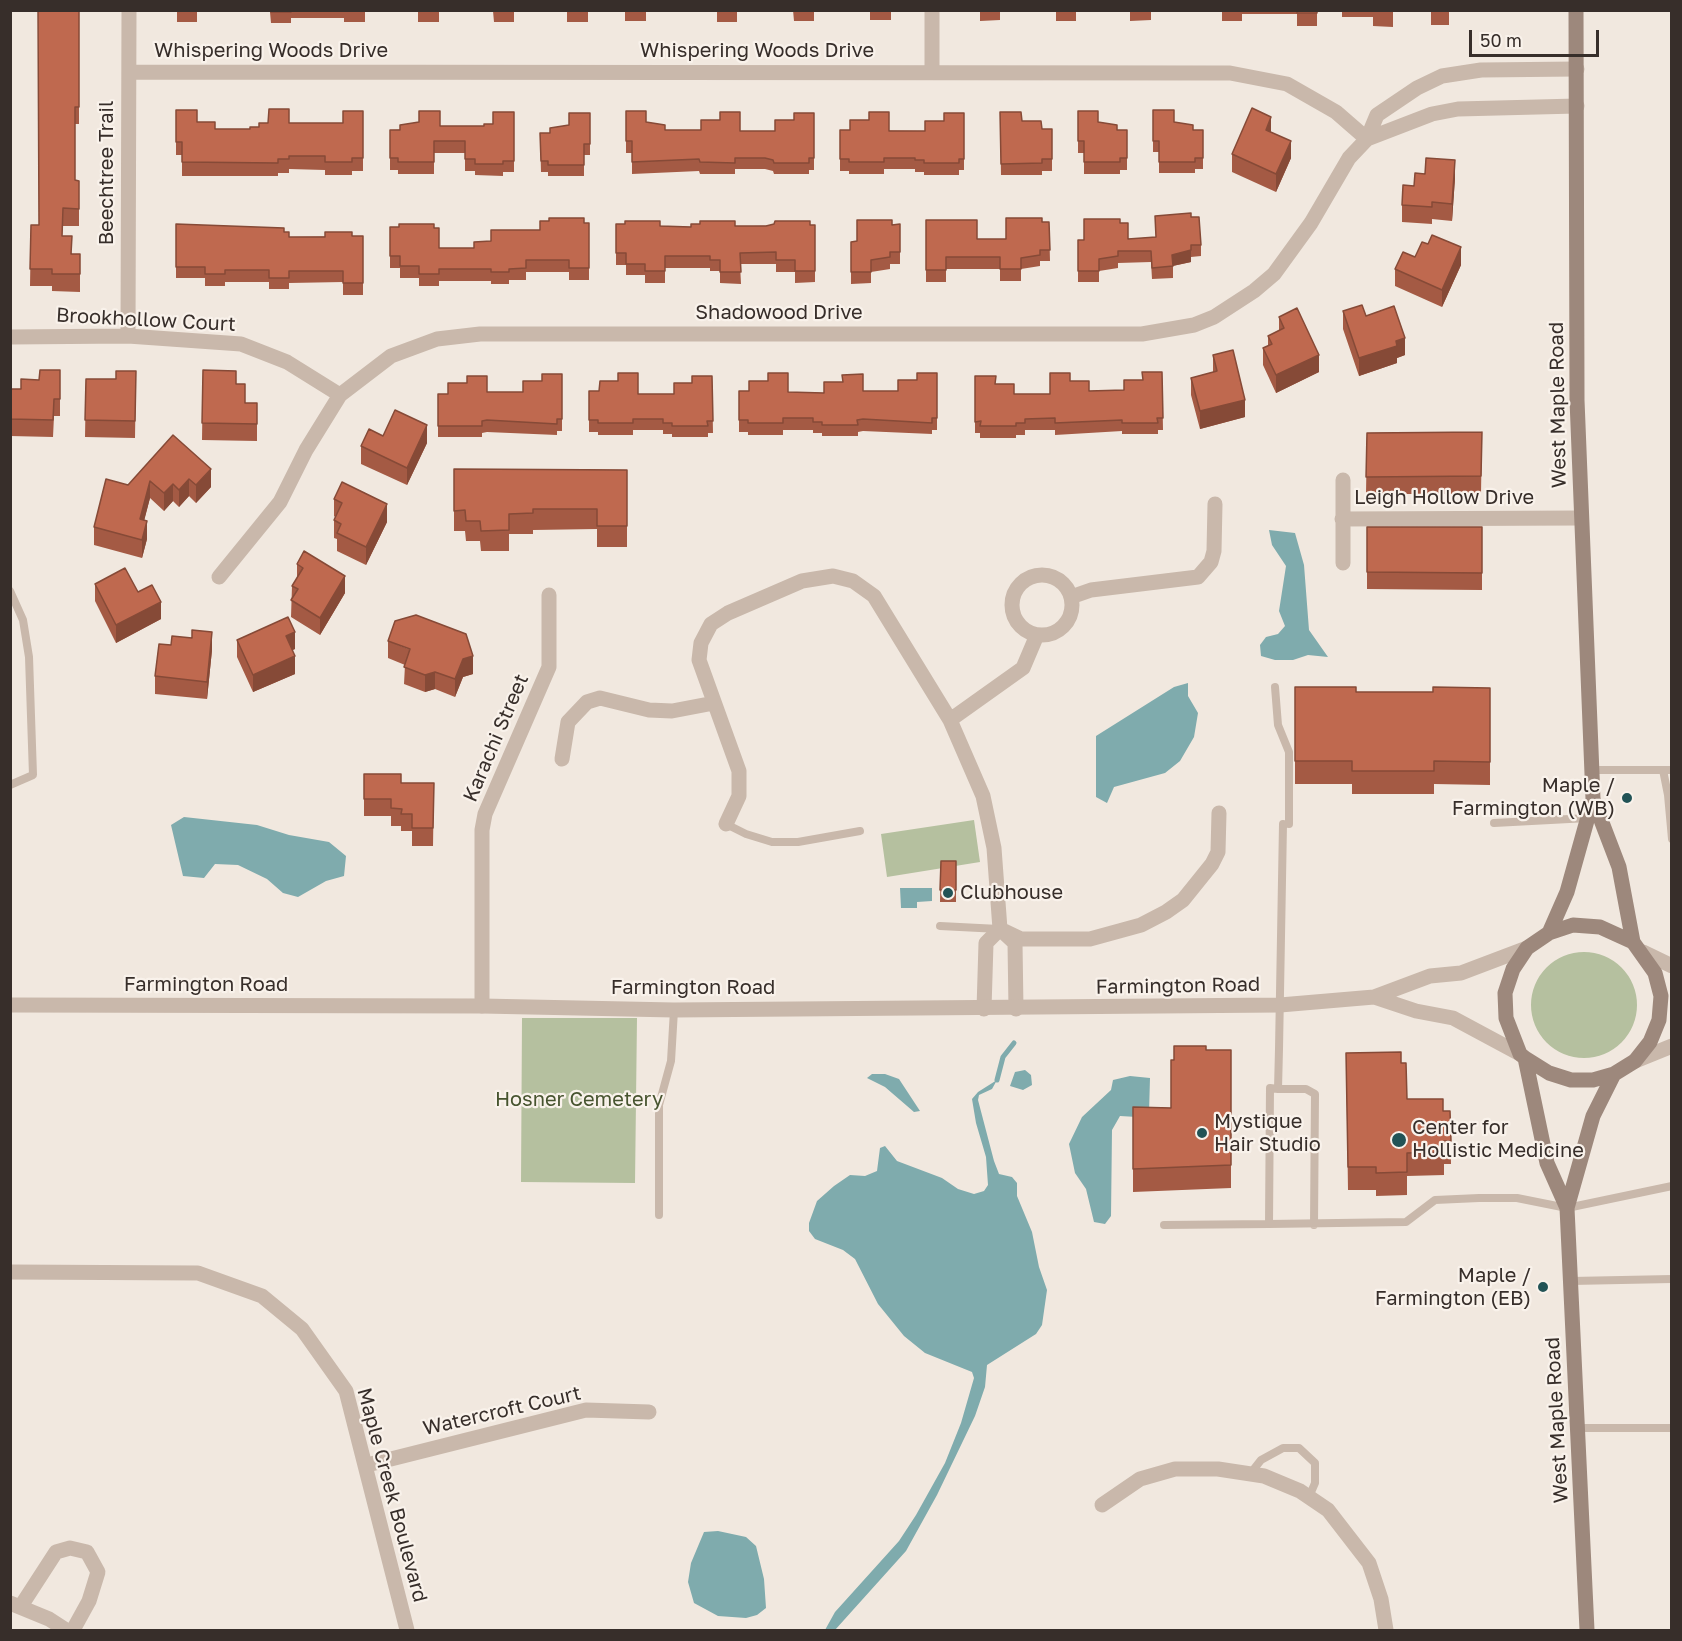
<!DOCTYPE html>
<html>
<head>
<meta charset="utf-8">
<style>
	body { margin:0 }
	#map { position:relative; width:1682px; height:1641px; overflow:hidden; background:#f1e8df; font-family:"Golos Text",sans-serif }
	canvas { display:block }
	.frame { position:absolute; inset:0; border:12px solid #372e2a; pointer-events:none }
	.scale { position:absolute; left:1469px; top:30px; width:130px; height:27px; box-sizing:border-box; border:3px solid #372e2a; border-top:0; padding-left:8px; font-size:18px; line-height:21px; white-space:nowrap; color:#372e2a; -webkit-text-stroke:4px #f9f2eb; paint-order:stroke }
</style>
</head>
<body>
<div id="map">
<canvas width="1682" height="1641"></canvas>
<div class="frame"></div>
<div class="scale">50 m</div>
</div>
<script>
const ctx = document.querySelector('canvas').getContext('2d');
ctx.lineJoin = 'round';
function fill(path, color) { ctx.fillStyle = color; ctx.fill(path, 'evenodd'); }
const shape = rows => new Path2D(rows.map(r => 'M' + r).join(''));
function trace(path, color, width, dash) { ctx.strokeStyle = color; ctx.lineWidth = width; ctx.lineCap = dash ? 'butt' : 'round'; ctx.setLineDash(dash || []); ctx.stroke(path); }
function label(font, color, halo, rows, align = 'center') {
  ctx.font = font + ' "Golos Text",sans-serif'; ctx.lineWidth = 4.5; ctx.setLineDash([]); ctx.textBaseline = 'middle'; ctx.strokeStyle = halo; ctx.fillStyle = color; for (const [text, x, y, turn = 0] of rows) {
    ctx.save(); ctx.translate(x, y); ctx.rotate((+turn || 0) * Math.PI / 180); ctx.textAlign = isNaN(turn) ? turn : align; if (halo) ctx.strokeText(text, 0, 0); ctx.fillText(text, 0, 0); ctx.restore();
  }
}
const green = shape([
	[974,820,980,862,887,877,881,834],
	'1531 1005a53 53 0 1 1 106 0a53 53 0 1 1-106 0Z',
	[522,1018,637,1018,635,1183,521,1182]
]);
const water = shape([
	[1269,530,1295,533,1304,565,1309,630,1328,657,1308,655,1293,660,1275,660,1261,656,1260,645,1266,637,1278,634,1285,626,1279,611,1286,566,1272,545],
	[1188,683,1188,696,1198,713,1194,737,1180,761,1165,773,1114,787,1107,803,1096,797,1096,736,1174,687],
	[184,817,257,825,289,835,329,842,346,856,344,876,326,881,298,897,283,893,267,879,238,865,215,864,204,878,183,876,171,825],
	[900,888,932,888,932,901,917,902,917,908,901,908],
	[1025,1070,1031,1075,1032,1085,1023,1090,1010,1086,1015,1072],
	[872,1074,885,1074,899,1079,920,1111,914,1112,885,1087,867,1078],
	[1130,1076,1150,1078,1149,1113,1137,1117,1120,1116,1112,1130,1111,1216,1105,1224,1094,1222,1086,1189,1075,1173,1069,1144,1082,1117,1111,1090,1113,1080],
	[997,1080,992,1089,979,1095,978,1100,994,1161,999,1174,1012,1177,1017,1183,1017,1196,1032,1232,1039,1267,1047,1290,1042,1325,1036,1334,987,1365,985,1387,975,1416,937,1495,906,1551,835,1630,825,1630,835,1612,899,1541,916,1515,945,1463,961,1423,974,1378,972,1372,925,1353,904,1336,878,1304,855,1259,843,1250,815,1239,809,1231,809,1223,817,1201,834,1186,850,1175,865,1176,877,1171,880,1148,885,1146,897,1161,942,1178,958,1189,974,1194,984,1191,988,1185,986,1157,976,1123,972,1099,978,1092],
	[718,1531,746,1537,756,1546,764,1579,766,1608,757,1615,746,1618,718,1616,694,1603,688,1582,691,1563,704,1532]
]);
const stream = shape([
	[997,1080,1003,1057,1014,1043]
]);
const service = shape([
	[10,591,23,620,29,657,33,775,10,785],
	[1275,687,1278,725,1289,752,1289,824],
	[1592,770,1672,770],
	[1663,770,1668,795,1671,795],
	[1668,795,1672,839],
	[1494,823,1588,818],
	[726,824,746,834,772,842,798,842,860,831],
	[940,926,999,929],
	[1278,1089,1306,1089,1315,1094,1314,1225],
	[659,1215,659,1105,671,1061,674,1010],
	[1269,1224,1406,1222,1435,1200,1479,1198,1517,1198,1567,1208,1672,1186],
	[1164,1225,1269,1224,1270,1088,1278,1089,1279,1049,1283,824],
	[1571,1281,1672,1279],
	[1579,1428,1672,1428],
	[1250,1474,1261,1460,1283,1448,1299,1448,1315,1463,1315,1483,1309,1497]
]);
const minor = shape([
	[129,72,1230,73,1287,84,1336,112,1367,139],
	[932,72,932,10],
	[1367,139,1432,114,1458,109,1577,106],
	[128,336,129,10],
	[10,337,128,336,241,344,287,362,340,395],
	[1342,519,1581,518],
	[1343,563,1343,480],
	'1012 605a30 30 0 1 1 60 0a30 30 0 1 1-60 0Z',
	[219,577,280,502,306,450,340,395,391,356,437,339,480,334,1142,334,1194,325,1214,317,1254,291,1274,274,1311,223,1349,158,1367,139,1377,115,1417,88,1442,76,1481,70,1577,69],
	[1071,597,1091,590,1198,577,1211,562,1214,551,1215,504],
	[950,720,1023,668,1037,635],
	[562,759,568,722,587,702,600,698,649,710,672,711,714,703],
	[726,824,739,796,739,771,699,660,701,643,711,624,728,613,802,581,833,576,853,581,874,596,950,720,983,796,994,848,1000,929,1021,939,1090,939,1141,925,1166,912,1183,900,1212,864,1218,852,1219,813],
	[482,1006,482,830,485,814,549,667,549,595],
	[984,1009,986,943,1000,929,1015,943,1016,1009],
	[10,1272,198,1273,262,1296,302,1329,346,1391,407,1630],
	[367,1465,586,1410,649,1412],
	[1102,1505,1140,1479,1175,1469,1218,1469,1264,1476,1300,1491,1328,1510,1369,1563,1381,1599,1386,1630],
	[10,1603,49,1619,66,1630],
	[21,1606,56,1552,70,1548,87,1552,98,1572,89,1601,73,1630]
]);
const tertiary = shape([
	[1643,952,1672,966],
	[1374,997,1416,1011,1453,1018,1520,1054],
	[10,1005,482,1006,674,1010,1280,1005,1374,997,1430,976,1461,973,1527,948],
	[1635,1061,1672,1046]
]);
const secondary = shape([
	[1593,799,1619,867,1633,942],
	[1573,925,1600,927,1633,942,1655,973,1661,996,1659,1020,1650,1042,1635,1061,1614,1074,1593,1080,1571,1080,1549,1073,1525,1058,1520,1054,1506,1018,1505,993,1513,969,1527,948,1549,933,1573,925],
	[1549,933,1567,892,1593,799,1577,400,1576,10],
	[1525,1058,1547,1163,1567,1208],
	[1587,1630,1567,1208,1593,1116,1614,1074]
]);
const wall = shape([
	[79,10,79,124,75,124,75,180,79,181,79,226,63,226,62,236,72,254,80,254,80,292,52,291,52,286,30,286,31,225,39,225],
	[177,10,227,10,227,12,197,12,197,22,177,22],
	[253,10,365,10,365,22,344,22,344,18,291,18,291,23,271,23,270,12],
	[439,10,439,22,418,22,418,11,409,11],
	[514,10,514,22,494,22,493,11],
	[567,10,588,10,588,22,567,22],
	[625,10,646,10,646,21,625,21],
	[717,10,737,10,737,22,717,22],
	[793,10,814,10,814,21,794,21],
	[870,10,891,10,891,20,870,20],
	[980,10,1000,10,1000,20,980,21],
	[1056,10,1076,10,1076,21,1056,21],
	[1130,10,1151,10,1151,20,1130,21],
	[1222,10,1317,10,1317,26,1297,26,1297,14,1242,14,1242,21,1222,21],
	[1342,10,1393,10,1393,27,1373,26,1373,17,1342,17],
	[1431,10,1479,10,1479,12,1449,12,1449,25,1431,25],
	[176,110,197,122,215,129,250,129,259,127,289,123,343,123,363,111,363,171,352,171,352,175,325,175,325,170,289,169,289,173,278,173,278,176,182,176,182,155,176,155],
	[1153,110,1174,122,1193,130,1203,130,1203,169,1195,169,1195,173,1159,173,1159,152,1153,152],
	[626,111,646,122,665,130,740,131,775,131,794,120,814,113,814,170,809,170,809,174,774,174,773,171,765,169,735,169,735,174,700,174,699,171,632,174,632,153,626,153],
	[1078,111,1098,122,1117,130,1127,130,1127,170,1120,170,1120,174,1084,174,1084,153,1078,153],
	[514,112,514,172,503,172,503,176,475,175,475,171,465,171,465,153,434,153,434,174,398,174,398,170,390,170,390,130,484,126,493,124],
	[1000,112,1042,129,1052,129,1052,171,1042,171,1042,175,1001,175],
	[590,113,590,155,584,155,584,176,548,176,548,172,541,172,540,133,550,133,569,125],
	[964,113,964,170,959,170,959,175,924,175,924,172,915,172,915,169,884,169,884,174,849,174,849,171,840,171,840,130,925,131,944,121],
	[1232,154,1291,158,1276,192,1232,172],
	[1455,178,1452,221,1432,219,1432,224,1402,222,1402,205],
	[1155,216,1191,217,1201,245,1201,256,1191,257,1191,262,1173,266,1173,278,1152,279,1151,262,1118,263,1118,268,1099,271,1099,282,1078,282,1078,240,1084,240,1120,223,1128,239,1156,237],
	[926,220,977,239,1006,239,1042,222,1049,222,1050,261,1040,261,1040,266,1021,269,1021,281,1000,281,1000,269,946,269,946,282,926,282],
	[584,223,589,223,589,280,569,280,569,272,526,272,526,280,509,280,509,284,491,284,491,281,439,281,439,286,419,286,419,278,400,278,400,268,390,268,390,227,434,228,439,248,474,248,491,241],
	[176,224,284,232,289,237,363,236,363,295,343,295,343,282,289,283,289,289,269,289,269,282,225,282,225,286,205,286,205,278,176,278],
	[616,224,691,227,815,225,815,282,795,283,795,272,776,272,776,264,740,264,741,284,720,283,720,271,710,271,710,268,665,268,665,283,645,283,645,275,626,275,626,265,616,265],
	[900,224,900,264,890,264,890,269,871,272,871,283,851,284,851,242,857,241,892,225],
	[1415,257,1461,265,1442,307,1395,286,1395,269],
	[1343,311,1366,316,1405,355,1397,358,1397,363,1359,376,1343,329],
	[1279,317,1319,372,1276,393,1263,365,1263,348,1268,346,1268,336,1279,330],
	[1213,355,1245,417,1200,429,1191,395,1191,378,1213,372],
	[60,370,60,416,54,416,53,437,10,436,11,389,21,389],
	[203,370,236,384,245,403,257,403,257,441,202,440],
	[136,371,135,438,85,437,86,379,116,379],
	[1162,372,1163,430,1158,430,1158,434,1122,434,1122,431,1055,435,1055,430,1025,430,1025,435,1016,435,1016,438,980,438,980,433,975,433,975,376,995,384,1014,394,1050,394,1070,381,1089,391,1124,390,1143,380],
	[937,373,937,430,932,430,932,434,863,431,858,432,858,436,822,436,822,433,813,433,813,430,783,430,783,435,748,435,748,432,739,432,739,391,824,393,898,391,917,380],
	[562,374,562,431,557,431,557,435,487,432,482,433,482,437,438,437,438,394,448,394,467,383,487,392,523,392,542,381],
	[712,376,713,433,708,433,708,437,672,437,672,434,663,434,663,430,633,430,633,435,598,435,598,432,589,432,589,391,638,394,674,394,692,383],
	[1482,432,1481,494,1366,494,1367,433],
	[173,435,211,487,196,503,189,496,179,507,173,501,164,511,150,498,144,520,147,539,142,558,94,545,94,527,128,485],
	[383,436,427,443,407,485,361,464,361,446],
	[454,469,627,470,627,547,597,547,597,529,533,530,533,534,509,534,509,551,481,551,480,541,466,541,465,531,454,531],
	[334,499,387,522,366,565,337,551,337,539,334,538,334,520,335,517,334,516],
	[1367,527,1482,527,1482,590,1367,589],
	[297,564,345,593,320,635,291,617,292,586,297,578],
	[95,584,138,592,161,619,116,643,95,601],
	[237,640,295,649,292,650,295,674,253,692,237,657],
	[388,641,473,674,463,677,455,697,435,689,425,692,404,684,405,665,388,658],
	[212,650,207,699,155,694,155,676],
	[1295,687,1356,692,1433,692,1490,688,1490,785,1434,784,1434,794,1352,794,1352,784,1295,784],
	[364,774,401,783,434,783,433,846,412,846,412,831,401,831,401,826,391,826,391,816,364,816],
	[941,861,956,861,956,902,940,902],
	[1206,1050,1231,1050,1231,1188,1133,1192,1133,1107,1171,1108,1174,1060],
	[1346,1053,1401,1063,1407,1099,1443,1111,1450,1111,1451,1164,1444,1164,1444,1175,1407,1176,1407,1195,1376,1196,1376,1190,1348,1190]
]);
const shadedWall = shape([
	[1271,117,1271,134,1266,130],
	[1291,141,1291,158,1276,192,1276,174],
	[1455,160,1455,178,1452,221,1452,204],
	[1461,247,1461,265,1442,307,1442,290],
	[1191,250,1191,262,1172,266,1172,255],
	[1405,338,1405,355,1397,358,1397,363,1359,376,1359,358,1396,341],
	[1319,355,1319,372,1276,393,1276,375],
	[1245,400,1245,417,1200,429,1200,411],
	[427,425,427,443,407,485,407,468],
	[211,469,211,487,196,503,196,485],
	[189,479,189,496,179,507,179,490],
	[150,481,150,498,140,537,140,519],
	[173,484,173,501,164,511,164,493],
	[387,504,387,522,366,565,366,547],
	[147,521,147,539,142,558,142,540],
	[345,576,345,593,320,635,320,618],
	[161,602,161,619,116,643,116,625],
	[212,632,212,650,207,699,207,682],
	[295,632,295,649,286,653,286,636],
	[295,656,295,674,253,692,253,675],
	[473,656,473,674,463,677,455,697,455,679,463,659],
	[435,672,435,689,425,692,425,675]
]);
const building = shape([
	[38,10,79,10,79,107,75,107,75,180,79,181,79,209,63,208,62,236,72,236,71,254,80,254,80,274,52,274,52,269,30,269,31,225,39,225,38,10],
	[271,10,291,10,291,12,271,12,271,10],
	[1297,10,1317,10,1317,13,1297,13,1297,10],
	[1252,108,1271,117,1266,130,1291,141,1276,174,1232,154,1252,108],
	[269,109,289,109,289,123,343,123,343,111,363,111,363,158,352,158,352,162,325,162,325,156,289,156,289,159,278,159,278,163,182,162,182,142,176,142,176,110,197,110,197,122,215,122,215,129,250,129,250,127,259,127,259,123,268,123,269,109],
	[1153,110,1174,110,1174,122,1193,125,1193,130,1203,130,1203,158,1195,158,1195,162,1159,162,1159,141,1153,141,1153,110],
	[419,111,440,111,440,126,484,126,484,124,493,124,493,112,514,112,514,161,503,161,503,164,475,164,475,159,465,159,465,141,434,141,434,162,398,162,398,158,390,158,390,130,400,130,400,125,419,122,419,111],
	[626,111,646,111,646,122,665,125,665,130,701,130,701,120,720,120,720,112,740,112,740,131,775,131,775,120,794,120,794,113,814,113,814,158,809,158,809,163,774,163,773,160,765,158,735,158,735,163,700,162,699,159,632,162,632,141,626,141,626,111],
	[1078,111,1098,111,1098,122,1117,125,1117,130,1127,130,1127,158,1120,158,1120,162,1084,162,1084,141,1078,141,1078,111],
	[869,112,889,112,889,131,925,131,925,121,944,121,944,113,964,113,964,159,959,159,959,163,924,163,924,160,915,160,915,158,884,158,884,162,849,162,849,159,840,159,840,130,850,130,850,120,869,120,869,112],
	[1000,112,1021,112,1022,121,1041,121,1042,129,1052,129,1052,159,1042,159,1042,163,1001,164,1000,112],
	[569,113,590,113,590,144,584,144,584,165,548,165,548,161,541,161,540,133,550,133,550,128,569,125,569,113],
	[1426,158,1455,160,1452,204,1432,202,1432,207,1402,205,1403,185,1414,186,1415,173,1425,174,1426,158],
	[1191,213,1191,217,1199,217,1201,245,1191,245,1191,250,1172,255,1173,266,1152,268,1151,251,1118,251,1118,256,1099,259,1099,271,1078,271,1078,240,1084,240,1084,219,1120,219,1120,223,1128,223,1128,239,1156,237,1155,216,1191,213],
	[549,218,584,218,584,223,589,223,589,268,569,268,569,260,526,260,526,268,509,269,509,272,491,272,491,269,439,269,439,274,419,274,419,266,400,266,400,256,390,256,390,227,399,227,399,224,434,224,434,228,439,228,439,248,474,248,474,242,491,241,491,230,540,230,540,221,549,221,549,218],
	[1006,218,1042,218,1042,222,1049,222,1050,250,1040,250,1040,255,1021,258,1021,269,1000,269,1000,257,946,257,946,270,926,270,926,220,977,220,977,239,1006,239,1006,218],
	[857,220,892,220,892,225,900,224,900,252,890,252,890,257,871,260,871,272,851,272,851,242,857,241,857,220],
	[625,221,660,221,660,226,691,227,691,224,700,224,700,221,735,221,735,226,766,226,774,224,775,221,810,221,810,225,815,225,815,271,795,271,795,260,776,260,776,252,740,253,741,272,720,272,720,260,710,260,710,256,665,256,665,271,645,271,645,264,626,264,626,253,616,253,616,224,625,224,625,221],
	[176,224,284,228,284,232,289,232,289,237,325,237,325,232,352,232,352,236,363,236,363,283,343,283,343,271,289,271,289,278,269,278,269,270,225,270,225,274,205,274,205,267,176,267,176,224],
	[1432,235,1461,247,1442,290,1395,269,1403,252,1415,257,1422,242,1428,244,1432,235],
	[1362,305,1366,316,1394,306,1405,338,1396,341,1397,346,1359,358,1343,311,1362,305],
	[1297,308,1319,355,1276,375,1263,348,1272,344,1268,336,1284,328,1279,317,1297,308],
	[1233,350,1245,400,1200,411,1191,378,1217,371,1213,355,1233,350],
	[40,370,60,370,60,399,54,399,53,420,10,419,11,389,21,389,21,379,39,380,40,370],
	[203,370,236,371,236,384,245,384,245,403,257,403,257,424,202,423,203,370],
	[116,371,136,371,135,421,85,420,86,379,116,379,116,371],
	[1142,372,1162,372,1163,418,1157,418,1158,423,1122,423,1122,420,1055,423,1055,418,1025,419,1025,423,1016,423,1016,426,980,426,981,421,975,422,975,376,996,376,995,384,1014,384,1014,394,1050,394,1050,373,1070,373,1070,381,1089,381,1089,391,1124,390,1124,380,1143,380,1142,372],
	[618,373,638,373,638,394,674,394,674,383,692,383,692,376,712,376,713,421,707,421,708,426,672,426,672,423,663,423,663,419,633,419,633,423,598,423,598,420,589,420,589,391,599,391,600,381,618,381,618,373],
	[768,373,788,373,788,392,824,393,824,382,843,382,842,375,863,374,863,391,898,391,898,380,917,380,917,373,937,373,937,418,932,418,932,423,863,419,857,420,858,425,822,425,822,422,813,422,813,418,783,418,783,423,748,423,748,420,739,420,739,391,749,391,749,381,768,381,768,373],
	[542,374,562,374,562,419,557,419,557,424,487,420,482,421,482,426,438,426,438,394,448,394,448,383,467,383,467,376,487,376,487,392,523,392,523,381,542,381,542,374],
	[395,410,427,425,407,468,361,446,369,429,383,436,395,410],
	[1482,432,1481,476,1366,477,1367,433,1482,432],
	[173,435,211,469,196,485,189,479,179,490,173,484,164,493,150,481,140,519,147,521,142,540,94,527,106,479,128,485,173,435],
	[454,469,627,470,627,526,597,526,597,509,533,509,533,513,509,514,509,530,481,531,480,521,466,521,465,510,454,511,454,469],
	[342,482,387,504,366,547,337,533,341,524,334,520,342,503,334,499,342,482],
	[1367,527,1482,527,1482,573,1367,572,1367,527],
	[304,551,345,576,320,618,291,600,298,589,292,586,303,568,297,564,304,551],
	[125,568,138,592,152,585,161,602,116,625,95,584,125,568],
	[416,615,466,634,473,656,463,659,455,679,435,672,425,675,404,667,410,649,388,641,395,621,416,615],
	[288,617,295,632,286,636,295,656,253,675,237,640,288,617],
	[192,630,212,632,207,682,155,676,159,644,171,645,172,636,192,638,192,630],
	[1295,687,1356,687,1356,692,1433,692,1433,687,1490,688,1490,762,1434,761,1434,771,1352,771,1352,761,1295,761,1295,687],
	[364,774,401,774,401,783,434,783,433,828,412,828,412,814,401,814,402,809,391,808,391,799,364,799,364,774],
	[941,861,956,861,956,890,940,890,941,861],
	[1174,1046,1206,1046,1206,1050,1231,1050,1231,1165,1133,1169,1133,1107,1171,1108,1171,1060,1174,1060,1174,1046],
	[1401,1052,1401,1063,1406,1063,1407,1099,1443,1099,1443,1111,1450,1111,1451,1141,1444,1141,1444,1152,1407,1153,1407,1172,1376,1173,1376,1167,1348,1167,1346,1053,1401,1052]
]);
const markers = [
	[1627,798,6,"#225356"],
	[948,893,6,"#225356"],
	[1202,1133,6,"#225356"],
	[1399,1140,8,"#225356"],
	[1543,1287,6,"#225356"]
];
const streetNames = [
	["Whispering Woods Drive",271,51],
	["Whispering Woods Drive",757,51],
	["Beechtree Trail",107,173,-90],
	["Shadowood Drive",779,313],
	["Brookhollow Court",146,320,3],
	["West Maple Road",1558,405,-91],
	["Leigh Hollow Drive",1444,498],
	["Karachi Street",496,738,-67],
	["Farmington Road",206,985],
	["Farmington Road",1178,986,-1],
	["Farmington Road",693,988],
	["Watercroft Court",502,1411,-13],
	["West Maple Road",1557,1420,-93],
	["Maple Creek Boulevard",392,1495,75]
];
const poiNames = [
	["Maple /",1615,786,"right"],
	["Farmington (WB)",1615,809,"right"],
	["Clubhouse",960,893],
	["Mystique",1214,1122],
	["Hair Studio",1214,1145],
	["Center for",1412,1128],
	["Hollistic Medicine",1412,1151],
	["Maple /",1531,1276,"right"],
	["Farmington (EB)",1531,1299,"right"]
];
const parkNames = [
	["Hosner Cemetery",579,1100]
];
fill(green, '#b5c09f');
fill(water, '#7fabad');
trace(stream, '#7fabad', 5);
trace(service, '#c9b8ab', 8);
trace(minor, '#c9b8ab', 15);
trace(tertiary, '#c9b8ab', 15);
trace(secondary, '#9d887c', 15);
fill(wall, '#a45a44');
fill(shadedWall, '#864a37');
fill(building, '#bf694f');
trace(building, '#864a37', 1.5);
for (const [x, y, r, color] of markers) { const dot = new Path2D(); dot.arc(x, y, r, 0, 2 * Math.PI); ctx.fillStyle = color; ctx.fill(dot); trace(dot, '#f9f2eb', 2); }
label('20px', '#372e2a', '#f9f2eb', streetNames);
label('20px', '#372e2a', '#f9f2eb', poiNames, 'left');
label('20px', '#47542f', '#f9f2eb', parkNames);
</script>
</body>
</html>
